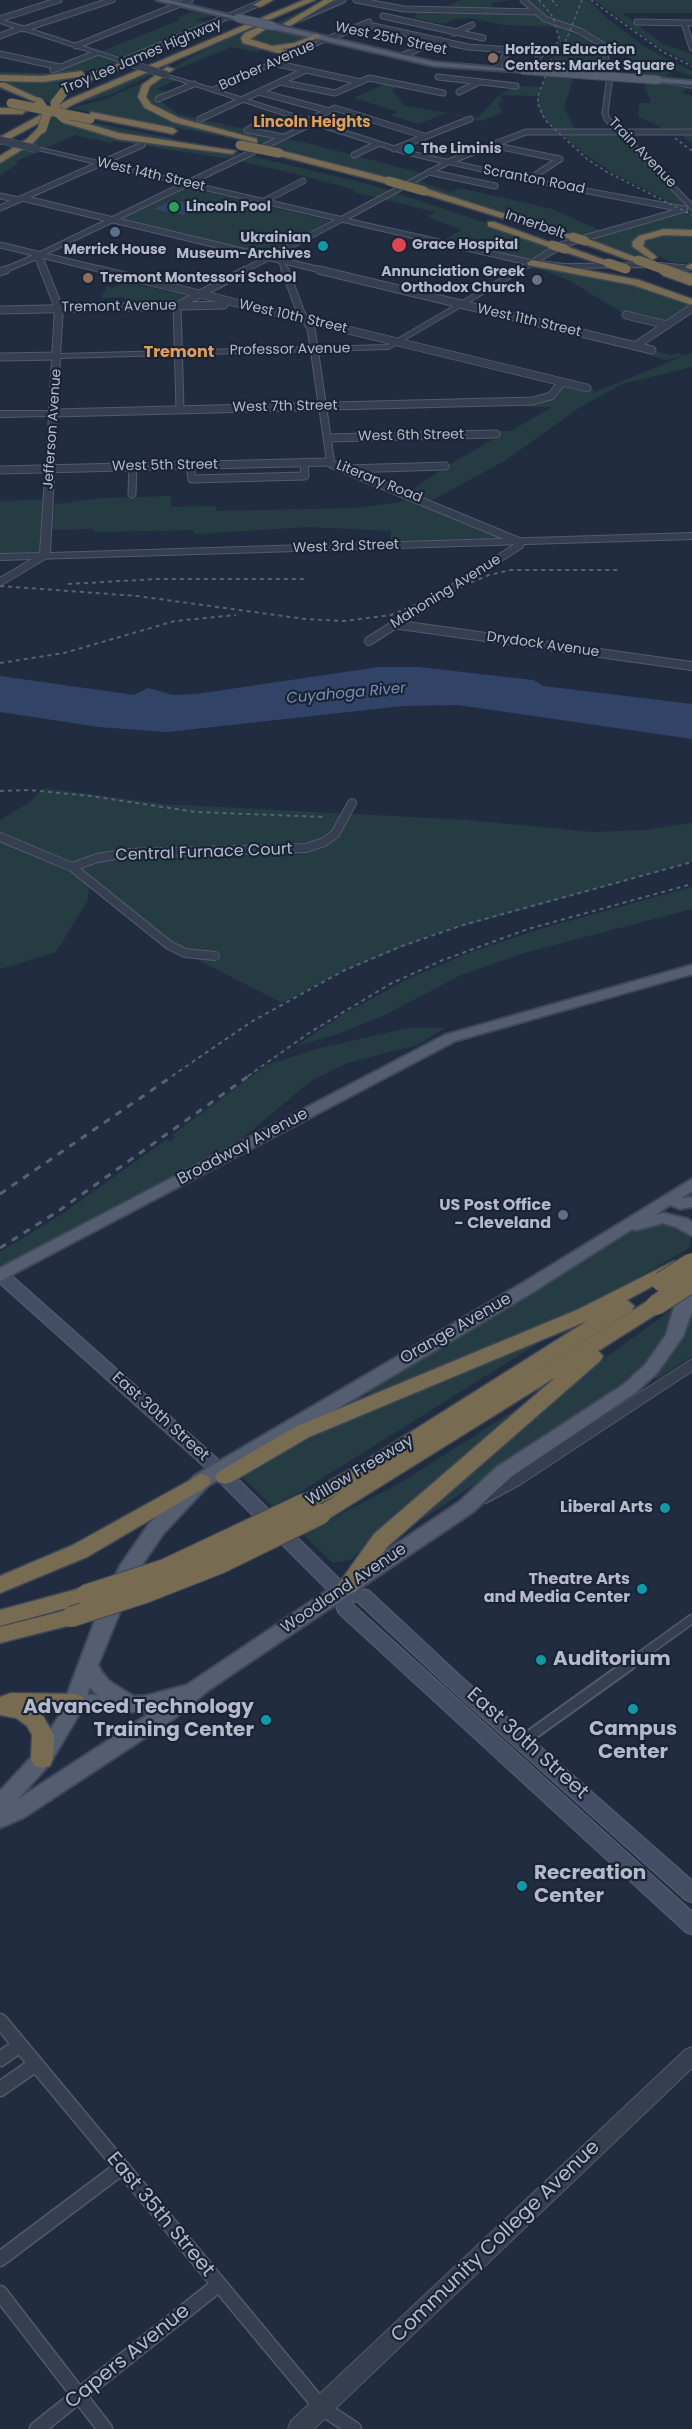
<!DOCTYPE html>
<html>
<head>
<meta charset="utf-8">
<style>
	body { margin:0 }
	canvas { display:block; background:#212c41 }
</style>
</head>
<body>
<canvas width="692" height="2429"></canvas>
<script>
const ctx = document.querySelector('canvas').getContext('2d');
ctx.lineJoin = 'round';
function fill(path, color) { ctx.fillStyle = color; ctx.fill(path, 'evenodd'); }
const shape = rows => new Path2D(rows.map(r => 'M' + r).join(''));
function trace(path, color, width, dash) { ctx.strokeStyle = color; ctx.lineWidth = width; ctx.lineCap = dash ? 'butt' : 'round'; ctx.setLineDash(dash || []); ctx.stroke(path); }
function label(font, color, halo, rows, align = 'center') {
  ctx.font = font + ' Poppins,sans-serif'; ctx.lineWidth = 4.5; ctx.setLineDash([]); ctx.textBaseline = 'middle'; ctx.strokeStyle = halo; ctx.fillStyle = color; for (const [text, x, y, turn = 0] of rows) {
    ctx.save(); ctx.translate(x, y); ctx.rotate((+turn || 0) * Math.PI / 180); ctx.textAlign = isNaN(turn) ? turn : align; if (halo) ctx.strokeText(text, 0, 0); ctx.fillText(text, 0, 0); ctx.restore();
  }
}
const green = shape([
	[327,0,343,0,280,27,328,39,292,55,267,48,258,52,231,47,166,74,179,79,156,89,172,93,159,100,178,114,311,144,425,174,416,180,451,192,460,188,552,209,604,232,683,209,613,173,582,152,561,133,621,133,692,207,692,233,664,232,637,242,652,257,647,259,585,237,577,239,342,165,176,120,144,101,146,85,187,59,240,33,248,35],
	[460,0,510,0,492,3,492,11,536,12,523,0,589,0,610,21,645,47,692,71,692,77,674,70,661,80,692,86,681,93,692,96,692,144,678,132,662,132,659,126,638,117,639,103,651,103,637,65,619,49,606,49,610,77,575,74,564,107,575,130,554,129,540,113,537,96,500,95,503,102,498,102,502,113,481,121,447,113,418,124,390,115,398,112,354,98,389,82,402,84,392,90,405,106,478,118,499,95,516,86,541,87,559,44,557,27,504,25,471,18,456,19,444,24,414,18,419,9,438,10],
	[594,0,692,0,692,13,622,13,663,44,692,54,692,64,660,48],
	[191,12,214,15,196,20,205,22,192,30,123,58,102,51,180,20,177,18],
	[96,55,120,63,62,76,0,76,0,72,49,73],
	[147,72,153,74,110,95,71,105],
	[91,74,62,89,53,98,51,104,26,91,0,82,0,79,60,79],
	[147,81,140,89,139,98,186,125,252,142,70,108,106,99],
	[53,111,97,131,226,150,369,184,559,247,532,263,441,242,461,230,428,217,435,212,353,192,355,190,300,175,235,160,115,141,111,143,75,135,15,162,18,163,0,176,0,160,30,141],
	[66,117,201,144,94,129],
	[186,187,330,221,266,255,119,219],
	[659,234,692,235,692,263,671,262,645,249,643,242],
	[540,269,616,279,685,300,692,297,692,305,664,322,621,312,570,281],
	[123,282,127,282,186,296,171,303,125,304,126,300,122,297,100,298,108,286,113,288],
	[652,350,671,355,677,353,683,356,692,353,692,367,622,384,579,408,506,460,429,502,520,542,390,546,391,531,308,527,194,534,193,530,94,532,94,529,46,530,45,555,0,557,0,502,7,501,48,499,48,505,103,498,171,496,171,507,216,506,217,511,357,508,400,502,411,496,406,494,447,466,497,437,496,431,511,431,552,407,526,407,522,401,541,400,562,382,596,390,593,393,681,357,665,360,646,354],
	[44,788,164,804,468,820,594,832,644,830,692,823,692,862,435,934,343,971,282,1003,169,945,89,882,88,900,56,952,0,969,0,820,30,802],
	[692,887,692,909,524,953,459,976,385,1015,335,1035,296,1046,347,1012,408,979,471,952,540,929],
	[408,1028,445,1028,417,1045,347,1063,311,1081,239,1141,0,1268,0,1252,62,1214,167,1139,170,1141,175,1137,172,1135,267,1065,316,1049],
	[654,1223,671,1223,685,1231,691,1241,689,1248,601,1299,372,1396,367,1393,627,1233],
	[692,1307,692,1356,657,1379,653,1377,677,1344],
	[674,1308,661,1341,637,1372,622,1385,423,1519,419,1516,598,1363],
	[548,1337,305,1489,272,1506,240,1475,273,1451],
	[531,1400,350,1560,333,1563,303,1534,400,1483]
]);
const water = shape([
	[172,200,196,205,188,209,188,213,183,215,153,209],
	[379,667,418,667,533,680,543,686,692,704,692,739,458,705,403,706,167,732,99,727,0,712,0,676,134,695,148,688,173,695,196,694]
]);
const pedestrianFar1 = shape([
	[628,1665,692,1619]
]);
const pedestrian = shape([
	[531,1735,630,1664]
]);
const minorFar3 = shape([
	[356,0,404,9,537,12],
	[523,0,545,19,580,31,603,45,610,76,605,113,607,119,692,207],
	[383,16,483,38],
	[0,19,59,0],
	[299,19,343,0],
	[637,22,692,23],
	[684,23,692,48],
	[364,24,468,47,542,52,532,68],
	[24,29,112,0],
	[454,33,472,25],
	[0,36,21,28],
	[328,39,369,22],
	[76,46,190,0],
	[0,54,60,67],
	[401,56,440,40],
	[123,61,267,0],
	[273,63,361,82],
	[497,68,509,50],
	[53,70,96,53],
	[438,77,516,86],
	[280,82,335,93,369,78,443,93],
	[259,92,329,111],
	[459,92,477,83],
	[158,99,194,84],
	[200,119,306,70],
	[307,121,335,108,424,136],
	[258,124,247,130,283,137],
	[492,145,560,159],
	[394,149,470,119],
	[354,155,377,144],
	[448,162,526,132,692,132],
	[429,172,495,186],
	[528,180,560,159],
	[0,196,18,200],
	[22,198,325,271],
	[264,201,303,181],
	[0,208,142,145],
	[0,245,107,271],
	[282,262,285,271],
	[2,271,38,256],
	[243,271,342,219]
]);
const minorFar2 = shape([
	[101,270,587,388],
	[285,270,301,313,311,328,331,464,520,542,520,545,400,622],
	[319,270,652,350],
	[0,272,6,270],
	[0,310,224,305],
	[626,315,667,325],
	[635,346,692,308],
	[0,357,58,356],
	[180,409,177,306,246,270],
	[54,413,533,401,551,396,562,382],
	[327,438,496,434],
	[190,465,192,479,305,476,304,462],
	[347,469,445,466],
	[0,470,330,462],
	[132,494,133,466],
	[0,582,45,555]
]);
const minorFar1 = shape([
	[393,624,692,666],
	[369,641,402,620],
	[0,837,72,867,169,945,185,953,215,956],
	[72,867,97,858,128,853,306,848,324,842,335,834,352,803]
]);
const minor = shape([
	[0,2021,322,2408,354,2429],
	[0,2059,20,2045],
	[0,2089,36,2064],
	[0,2259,121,2168],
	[0,2293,105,2429],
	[37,2429,218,2285]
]);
const tertiary = shape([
	[0,19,128,61,129,62,124,63,0,23,0,19],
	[326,38,331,39,218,90,409,151,528,178,687,207,687,211,567,246,540,261,564,264,660,263,692,266,692,270,660,267,564,268,533,265,389,349,60,358,50,553,692,533,692,539,0,560,0,554,40,553,49,416,0,417,0,411,49,411,55,308,34,255,180,184,34,149,37,147,186,181,308,123,165,76,165,74,212,88,326,38],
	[314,125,405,154,442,163,341,217,194,183,314,125],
	[449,164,528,182,674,210,561,242,531,260,348,219,449,164],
	[188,186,525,264,387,345,60,354,63,308,42,256,188,186],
	[668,79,692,84,692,88,666,82,668,79],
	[692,1359,692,1371,521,1484,486,1503,476,1503,473,1499,476,1495,511,1476,692,1359],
	[692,2047,692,2068,314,2429,288,2429,291,2421,685,2050,692,2047]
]);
const secondary = shape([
	[0,1270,6,1271,215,1457,345,1585,369,1591,461,1677,692,1881,692,1902,685,1899,449,1687,358,1602,352,1600,353,1605,692,1912,692,1934,685,1931,339,1613,332,1594,203,1465,0,1283,0,1270]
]);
const primary = shape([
	[156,0,169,0,242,18,238,20,156,0],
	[273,24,434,62,526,70,522,72,434,66,270,28,273,24],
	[655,78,692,81,692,85,658,82,655,78],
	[692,965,692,974,455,1041,0,1281,0,1268,445,1035,692,965],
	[692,1179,692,1191,682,1198,692,1197,692,1207,680,1209,670,1205,655,1215,663,1213,688,1219,692,1222,692,1236,676,1227,663,1223,637,1230,632,1229,533,1292,208,1486,163,1534,135,1575,98,1665,101,1671,109,1681,133,1696,145,1696,187,1685,459,1502,497,1467,623,1385,645,1365,666,1335,683,1276,685,1272,692,1271,692,1312,683,1336,657,1373,635,1393,511,1477,473,1512,210,1689,175,1718,23,1818,0,1828,0,1791,35,1753,59,1716,102,1602,120,1566,149,1524,194,1476,521,1284,692,1179],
	[90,1687,95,1693,99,1695,87,1695,90,1687],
	[158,1708,18,1799,49,1765,81,1711,145,1712,158,1708]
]);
const motorway = shape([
	[262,0,273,0,260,7,253,5,262,0],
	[304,0,315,0,76,103,0,144,0,137,70,99,304,0],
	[324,0,334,0,290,26,283,24,324,0],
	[263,25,266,29,250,39,272,46,294,43,317,34,321,36,299,47,281,49,295,53,292,57,243,43,241,38,245,33,263,25],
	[145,55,152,57,100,76,69,91,62,89,94,72,145,55],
	[167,67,174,69,150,86,146,97,151,104,179,118,257,139,257,143,173,122,145,108,138,97,142,85,167,67],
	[82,71,85,76,42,82,0,81,0,75,42,76,82,71],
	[0,83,5,83,40,99,33,101,0,87,0,83],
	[0,108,22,108,26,111,22,114,0,114,0,108],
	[91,112,173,128,177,131,173,134,88,117,91,112],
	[68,118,119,133,236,151,232,154,118,139,65,123,65,119,68,118],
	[39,127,46,129,33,143,0,163,0,156,27,139,39,127],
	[279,150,392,179,394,181,389,184,276,155,276,151,279,150],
	[421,189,427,189,578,237,570,239,421,193,421,189],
	[488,222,494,222,557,245,549,247,488,226,488,222],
	[664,229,692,230,692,236,664,235,645,240,643,246,657,257,652,260,633,247,632,242,639,236,664,229],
	[582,239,588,239,643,260,634,262,582,243,582,239],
	[562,247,568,247,613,263,604,265,562,251,562,247],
	[532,260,639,280,692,299,692,305,633,285,528,265,527,263,532,260],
	[690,264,692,264,692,270,685,267,690,264],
	[674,1261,681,1263,683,1267,681,1271,627,1300,634,1306,632,1311,510,1388,649,1300,663,1300,665,1305,663,1310,598,1351,603,1356,600,1361,388,1546,355,1592,348,1594,341,1592,337,1586,374,1534,556,1377,328,1519,321,1522,314,1519,311,1514,314,1509,340,1493,305,1511,298,1508,295,1503,298,1498,360,1464,587,1321,309,1437,232,1482,225,1484,218,1482,215,1477,218,1472,295,1427,577,1310,674,1261],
	[201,1474,208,1476,211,1481,208,1486,87,1557,0,1593,0,1576,73,1545,201,1474],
	[85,1587,93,1589,96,1595,93,1601,0,1626,0,1610,85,1587],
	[71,1609,79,1611,82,1617,79,1623,0,1643,0,1627,71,1609],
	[11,1693,75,1694,83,1697,86,1703,83,1709,75,1712,40,1711,54,1735,53,1759,50,1766,42,1768,34,1766,31,1759,32,1735,27,1726,16,1718,0,1715,0,1697,11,1693]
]);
const railFar2 = shape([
	[539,0,553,17,559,38,538,96,538,104,545,120,587,159,607,172,692,215],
	[552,0,557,6],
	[591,0,663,52,692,66],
	[561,53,582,0],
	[675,138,692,151]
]);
const railFar1 = shape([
	[68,584,157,579,305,579],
	[0,586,137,596,305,619,344,621,391,615,489,575,510,570,620,570],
	[0,663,64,653,175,621,236,615],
	[0,791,29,790,90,796,196,812,326,817],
	[172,1076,251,1022,343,971,402,946,463,925,692,862],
	[248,1076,309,1033,390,984,443,960,528,929,692,884]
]);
const rail = shape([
	[0,1194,174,1075],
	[0,1248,57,1212,250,1075]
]);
const tertiaryBridge = shape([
	[126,62,167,75],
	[0,140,37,149]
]);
const primaryBridge = shape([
	[238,18,273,26],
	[522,70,658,80]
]);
const motorwayBridgeFar2 = shape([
	[39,102,47,114,42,129],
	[11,103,90,119],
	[65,119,57,112,55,103,66,89],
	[240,145,279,153],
	[389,181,424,191],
	[573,237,585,241],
	[552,245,565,249],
	[638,260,668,271],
	[608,263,626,269]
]);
const motorwayBridgeFar1 = shape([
	[664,270,692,280]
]);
const motorwayBridge = shape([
	[662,1282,692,1263],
	[656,1305,692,1282],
	[85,1595,165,1569,305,1503],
	[71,1617,145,1593,219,1564,321,1514]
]);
const markers = [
	[493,58,6,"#8d6e63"],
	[409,149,6,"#0f9aa8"],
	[174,207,6,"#2e9e5b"],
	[115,232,6,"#5c6f8a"],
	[399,245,8,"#e0444e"],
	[323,246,6,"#0f9aa8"],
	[88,278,6,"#8d6e63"],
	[537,280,6,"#6b7280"],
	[563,1215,6,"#5c6f8a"],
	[665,1508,6,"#0f9aa8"],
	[642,1589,6,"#0f9aa8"],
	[541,1660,6,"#0f9aa8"],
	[633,1709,6,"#0f9aa8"],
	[266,1720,6,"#0f9aa8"],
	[522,1886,6,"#0f9aa8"]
];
const farStreetnames = [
	["West 25th Street",391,39,12],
	["Troy Lee James Highway",142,57,-23],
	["Barber Avenue",267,66,-24],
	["Train Avenue",642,153,46],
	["West 14th Street",151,175,13],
	["Scranton Road",534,180,11],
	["Innerbelt",535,225,19],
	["Tremont Avenue",119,307,-1],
	["West 10th Street",293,317,13],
	["West 11th Street",529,321,13],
	["Professor Avenue",290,350,-1],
	["West 7th Street",285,407,-1],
	["Jefferson Avenue",53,429,-86],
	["West 6th Street",411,436,-1],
	["West 5th Street",165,466,-1],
	["Literary Road",379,482,22],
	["West 3rd Street",346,547,-2],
	["Mahoning Avenue",446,592,-32],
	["Drydock Avenue",543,645,8]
];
const farPoinames = [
	["Horizon Education",505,50],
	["Centers: Market Square",505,66],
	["The Liminis",421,149],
	["Lincoln Pool",186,207],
	["Ukrainian",311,238,"right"],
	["Museum-Archives",311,254,"right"],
	["Grace Hospital",412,245],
	["Merrick House",115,250,"center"],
	["Annunciation Greek",525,272,"right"],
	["Orthodox Church",525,288,"right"],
	["Tremont Montessori School",100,278]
];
const farNeighbourhoodnames = [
	["Lincoln Heights",312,123]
];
const farWaternames = [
	["Cuyahoga River",346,694,-5]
];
const farQuarternames = [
	["Tremont",179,353]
];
const streetNames = [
	["Central Furnace Court",204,853,-2],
	["Broadway Avenue",243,1147,-28],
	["Orange Avenue",456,1329,-30],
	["East 30th Street",160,1417,42],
	["Willow Freeway",360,1471,-31],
	["Woodland Avenue",344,1589,-34]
];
const poiNames = [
	["US Post Office",551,1206],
	["- Cleveland",551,1224],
	["Liberal Arts",653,1508],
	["Theatre Arts",630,1580],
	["and Media Center",630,1598]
];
const nearPoinames = [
	["Auditorium",553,1660],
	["Advanced Technology",254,1708,"right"],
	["Training Center",254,1731,"right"],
	["Campus",633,1730,"center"],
	["Center",633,1753,"center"],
	["Recreation",534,1874],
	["Center",534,1897]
];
const nearStreetnames = [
	["East 30th Street",527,1744,42],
	["East 35th Street",160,2215,50],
	["Community College Avenue",496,2242,-44],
	["Capers Avenue",128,2357,-39]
];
fill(green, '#243c42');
fill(water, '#314468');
trace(pedestrianFar1, '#515a6b', 11);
trace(pedestrian, '#515a6b', 14);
trace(minorFar3, '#515a6b', 7);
trace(minorFar2, '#515a6b', 9);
trace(minorFar1, '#515a6b', 10);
trace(minor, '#515a6b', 17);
trace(tertiary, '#515a6b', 2);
trace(secondary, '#515a6b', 3);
trace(primary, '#3f4859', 4);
trace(motorway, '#3e4758', 3);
trace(pedestrianFar1, '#363f50', 8);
trace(pedestrian, '#363f50', 10);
trace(minorFar3, '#363f50', 5);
trace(minorFar2, '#363f50', 7);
trace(minorFar1, '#363f50', 8);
trace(minor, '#363f50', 14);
fill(tertiary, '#363f50');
fill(secondary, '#434d64');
fill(primary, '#545e70');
fill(motorway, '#776b52');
trace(railFar2, '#576278', 1.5, [3, 3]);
trace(railFar1, '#576278', 2, [4, 4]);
trace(rail, '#576278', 3, [7, 7]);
trace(tertiaryBridge, '#515a6b', 8, []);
trace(primaryBridge, '#3f4859', 10, []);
trace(motorwayBridgeFar2, '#3e4758', 10, []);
trace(motorwayBridgeFar1, '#3e4758', 14, []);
trace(motorwayBridge, '#3e4758', 22, []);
trace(tertiaryBridge, '#363f50', 7);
trace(primaryBridge, '#545e70', 8);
trace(motorwayBridgeFar2, '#776b52', 9);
trace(motorwayBridgeFar1, '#776b52', 11);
trace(motorwayBridge, '#776b52', 20);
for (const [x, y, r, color] of markers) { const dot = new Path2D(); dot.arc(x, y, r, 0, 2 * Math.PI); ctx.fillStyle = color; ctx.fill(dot); trace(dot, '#1b2435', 2); }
label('14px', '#b2bacb', '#1b2435', farStreetnames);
label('bold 14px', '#b2bacb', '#1b2435', farPoinames, 'left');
label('bold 15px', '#e09e58', '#1b2435', farNeighbourhoodnames);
label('italic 15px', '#768db6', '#1b2435', farWaternames);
label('bold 16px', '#e09e58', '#1b2435', farQuarternames);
label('16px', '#b2bacb', '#1b2435', streetNames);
label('bold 16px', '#b2bacb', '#1b2435', poiNames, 'right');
label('bold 20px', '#b2bacb', '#1b2435', nearPoinames, 'left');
label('20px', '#b2bacb', '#1b2435', nearStreetnames);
</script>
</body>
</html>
